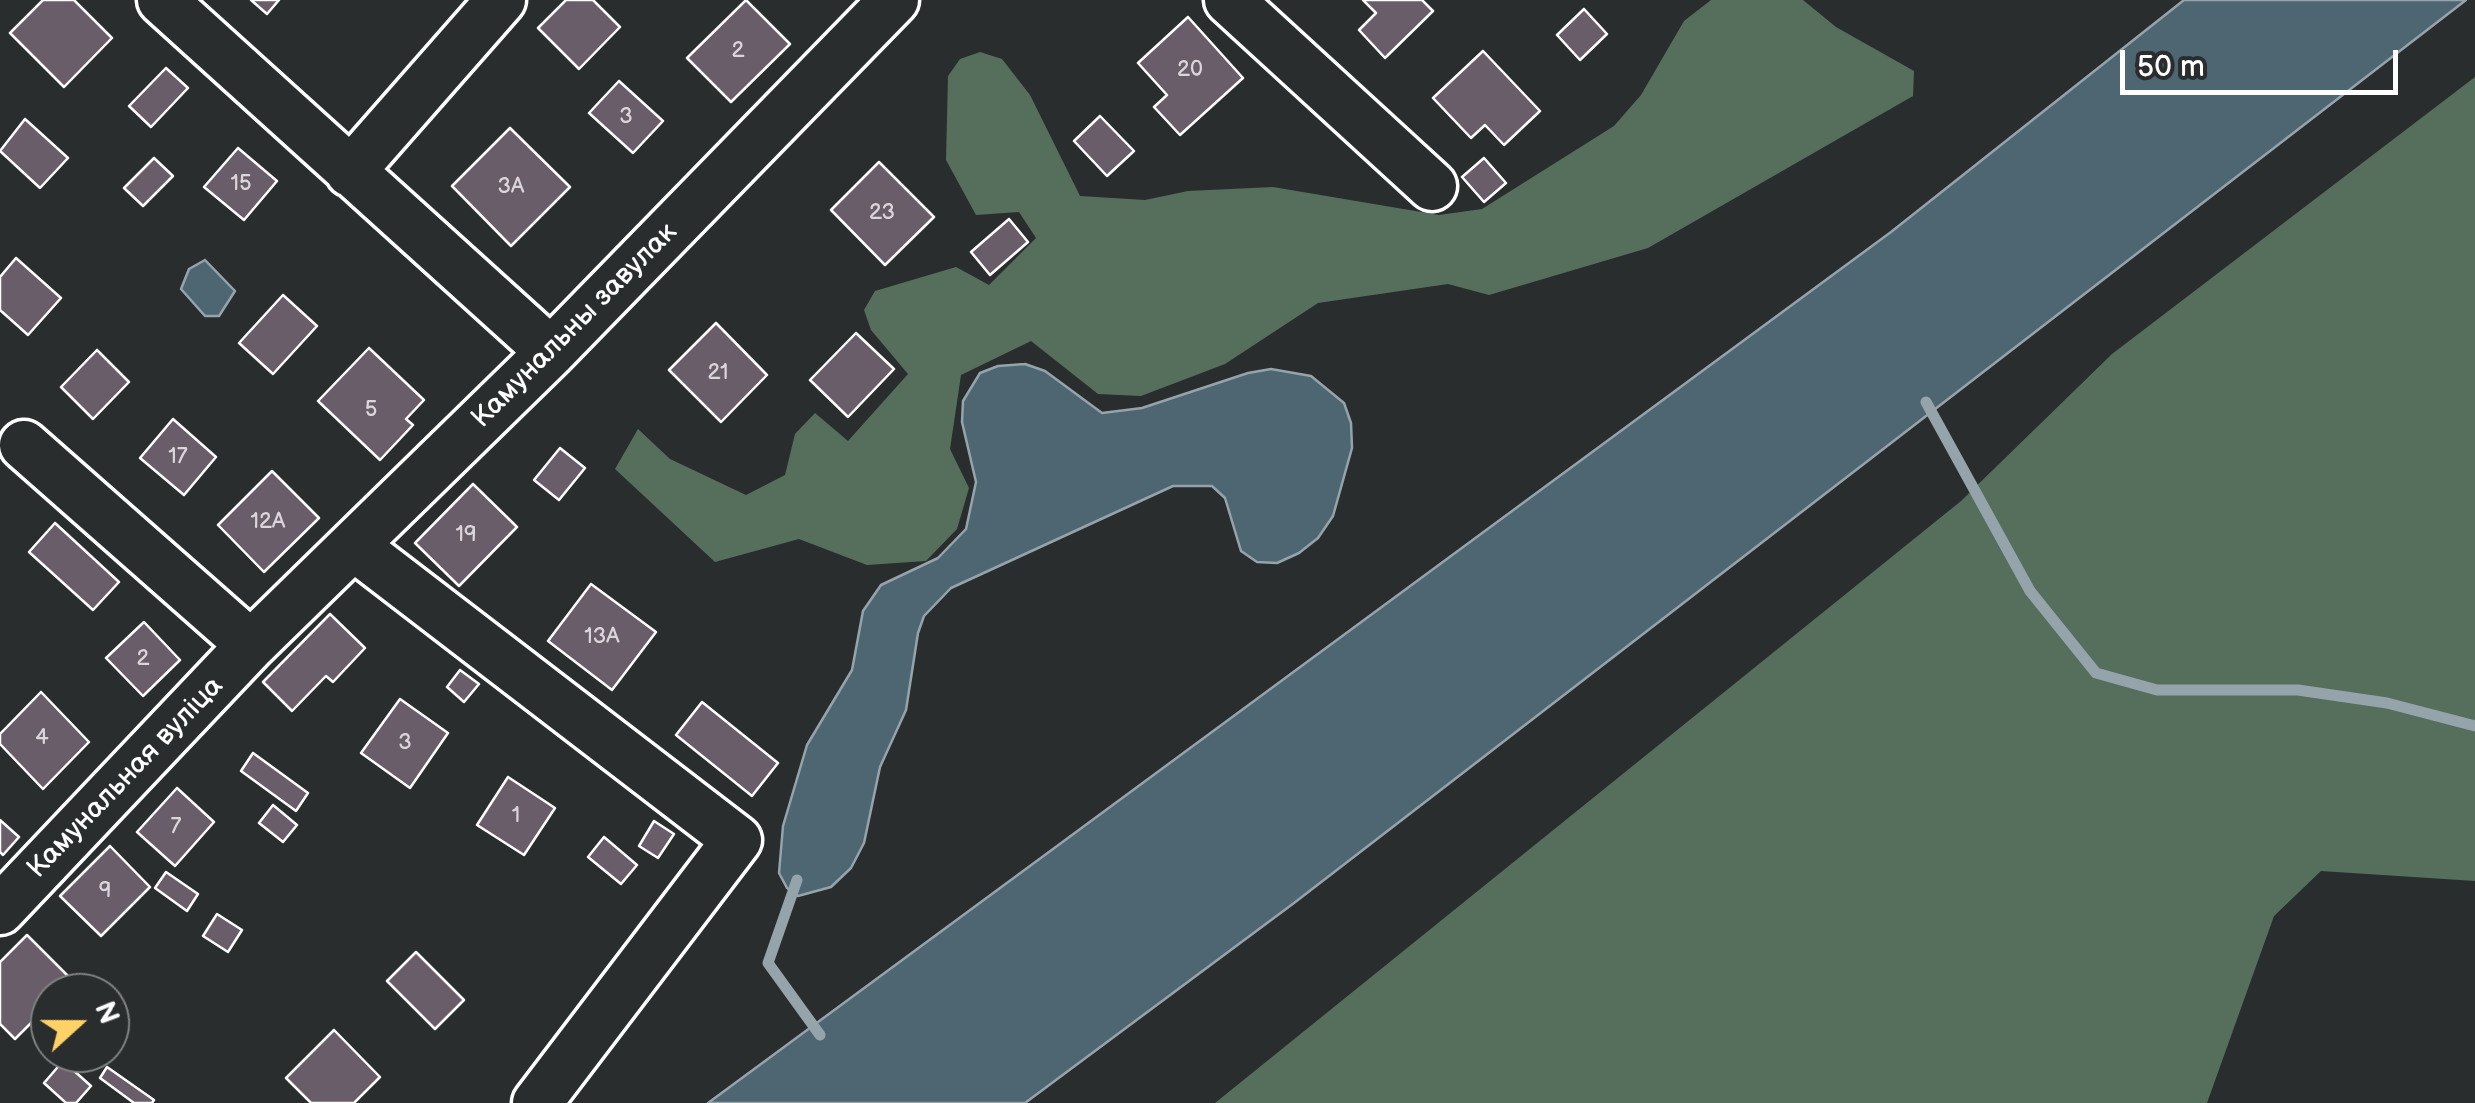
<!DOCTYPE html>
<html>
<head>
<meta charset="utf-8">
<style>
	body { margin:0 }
	#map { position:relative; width:2475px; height:1103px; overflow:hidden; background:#2a2d2e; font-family:"Balsamiq Sans",sans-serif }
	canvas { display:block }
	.north { position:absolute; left:30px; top:973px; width:100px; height:100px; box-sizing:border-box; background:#2a2d2e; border:2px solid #7f8182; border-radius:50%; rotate:69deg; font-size:28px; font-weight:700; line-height:40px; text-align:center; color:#fff }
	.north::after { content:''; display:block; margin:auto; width:35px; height:45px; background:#ffd166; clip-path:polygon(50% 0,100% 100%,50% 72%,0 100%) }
	.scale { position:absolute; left:2120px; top:50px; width:278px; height:45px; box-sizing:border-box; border:5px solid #fff; border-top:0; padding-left:12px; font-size:30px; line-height:35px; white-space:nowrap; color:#fff; -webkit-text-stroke:8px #2a2d2e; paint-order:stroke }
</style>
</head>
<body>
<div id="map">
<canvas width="2475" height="1103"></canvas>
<div class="north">N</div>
<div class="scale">50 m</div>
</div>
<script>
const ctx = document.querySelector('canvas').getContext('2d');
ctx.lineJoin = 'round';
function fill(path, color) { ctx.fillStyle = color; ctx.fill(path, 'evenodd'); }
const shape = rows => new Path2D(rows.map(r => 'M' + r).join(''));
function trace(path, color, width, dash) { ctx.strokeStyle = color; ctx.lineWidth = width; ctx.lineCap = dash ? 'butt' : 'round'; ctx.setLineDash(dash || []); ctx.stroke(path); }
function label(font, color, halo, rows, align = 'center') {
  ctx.font = font + ' "Balsamiq Sans",sans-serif'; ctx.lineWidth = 8; ctx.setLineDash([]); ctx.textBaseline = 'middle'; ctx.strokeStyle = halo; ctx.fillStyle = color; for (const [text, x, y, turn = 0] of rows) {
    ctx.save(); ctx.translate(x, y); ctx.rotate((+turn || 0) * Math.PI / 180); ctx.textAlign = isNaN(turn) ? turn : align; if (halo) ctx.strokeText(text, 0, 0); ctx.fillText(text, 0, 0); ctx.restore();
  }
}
const green = shape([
	[1711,0,1803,0,1836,27,1914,71,1913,96,1648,248,1489,295,1448,284,1318,303,1225,364,1141,396,1098,394,1031,341,961,375,950,449,969,488,957,529,926,561,867,565,799,539,715,562,615,469,638,429,670,459,746,495,785,475,795,434,815,413,848,441,908,374,871,330,864,310,875,291,956,267,989,285,1036,238,1019,212,976,215,946,160,948,76,960,59,980,52,1002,59,1030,95,1080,196,1145,200,1188,191,1273,187,1439,215,1482,209,1614,126,1641,95,1684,21],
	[2475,77,2475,881,2321,871,2274,916,2207,1103,1215,1103,1961,501,2112,354]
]);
const water = shape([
	[2184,0,2466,0,1294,903,1025,1103,708,1103,1891,232,2184,0],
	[205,260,235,291,219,316,205,316,181,289,189,269,205,260],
	[1025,364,1045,371,1102,413,1142,408,1248,373,1271,369,1311,376,1344,403,1351,423,1352,448,1333,516,1318,538,1299,553,1277,563,1257,562,1241,551,1225,498,1212,486,1173,486,951,588,924,616,918,633,906,710,880,767,864,843,851,868,831,887,798,896,787,888,779,873,783,826,807,745,852,670,863,611,881,585,938,558,966,529,976,482,962,422,963,401,980,373,998,366,1025,364]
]);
const stream = shape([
	[1926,402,2030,591,2096,673,2157,690,2298,690,2387,703,2475,726],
	[797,880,768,963,820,1035]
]);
const building = shape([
	[43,0,74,0,112,38,64,87,10,33,43,0],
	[251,0,279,0,267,14,251,0],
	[566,0,593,0,620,27,579,69,538,28,566,0],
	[746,0,790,44,731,102,687,58,746,0],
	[1363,0,1422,0,1433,11,1385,58,1359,30,1376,13,1363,0],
	[1584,9,1607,34,1580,60,1557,35,1584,9],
	[1188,17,1243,78,1180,135,1154,107,1167,95,1138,63,1188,17],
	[1483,51,1540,111,1504,145,1485,125,1471,138,1433,98,1483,51],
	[166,68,188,88,151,127,129,106,166,68],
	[619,81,663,121,633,153,589,113,619,81],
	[1100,116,1134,151,1107,176,1074,141,1100,116],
	[25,119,68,158,40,188,0,151,25,119],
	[510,128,570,187,511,246,452,186,510,128],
	[238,148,277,181,244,220,204,187,238,148],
	[154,158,173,176,143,206,124,188,154,158],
	[1484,158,1506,183,1484,202,1462,177,1484,158],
	[879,162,934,217,885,265,831,210,879,162],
	[1009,219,1028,242,990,275,971,252,1009,219],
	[16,258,61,298,28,335,0,310,0,277,16,258],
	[283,295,317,326,273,374,239,343,283,295],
	[716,323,767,375,721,422,669,370,716,323],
	[856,333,894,369,848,417,810,380,856,333],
	[369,348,424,400,406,419,413,425,380,460,318,401,369,348],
	[97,350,129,382,93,419,61,387,97,350],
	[173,419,216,457,184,495,140,458,173,419],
	[560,448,585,468,559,500,534,480,560,448],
	[272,471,319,518,264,572,218,525,272,471],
	[473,484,517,527,459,586,415,543,473,484],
	[55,523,119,582,93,610,29,552,55,523],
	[591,584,656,632,612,690,548,641,591,584],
	[330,614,365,648,333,682,326,676,292,711,263,682,330,614],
	[144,622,180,660,143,696,106,658,144,622],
	[460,670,479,684,464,702,447,687,460,670],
	[41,692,89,742,43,789,0,744,0,734,41,692],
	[400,699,448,733,410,788,361,753,400,699],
	[702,702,778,763,752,796,676,735,702,702],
	[253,753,308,793,296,811,241,771,253,753],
	[508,777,555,808,524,855,477,825,508,777],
	[177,788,214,822,175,866,137,832,177,788],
	[273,805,297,825,283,842,259,823,273,805],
	[0,820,19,837,3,855,0,852,0,820],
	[654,821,674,834,658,858,639,846,654,821],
	[604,837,637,865,621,884,588,857,604,837],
	[110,846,150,887,101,936,60,896,110,846],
	[166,872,198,894,187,911,155,888,166,872],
	[217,914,242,930,228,952,203,936,217,914],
	[27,935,73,981,61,993,50,993,50,1004,15,1039,0,1024,0,962,27,935],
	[416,952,464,1000,435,1029,387,981,416,952],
	[334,1030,380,1077,354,1103,311,1103,286,1078,334,1030],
	[63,1061,91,1086,76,1103,66,1103,44,1083,63,1061],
	[107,1067,154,1100,152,1103,134,1103,100,1078,107,1067]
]);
const minor = shape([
	[162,0,551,352],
	[1229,0,1432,186],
	[350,172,501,0],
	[24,445,251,645],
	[354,546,737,840,537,1103],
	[0,910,251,645,551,352,894,0]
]);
const numberNames = [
	["2",738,51],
	["20",1190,70],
	["3",626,117],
	["15",241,184],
	["3А",511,187],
	["23",882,213],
	["21",718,373],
	["5",371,410],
	["17",178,457],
	["12А",268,522],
	["19",466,535],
	["13А",602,637],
	["2",143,659],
	["4",42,738],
	["3",405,743],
	["1",516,816],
	["7",176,827],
	["9",105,891]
];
const streetNames = [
	["Камунальны завулак",575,326,-45],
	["Камунальная вуліца",126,778,-46]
];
fill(green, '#566f5d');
fill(water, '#4e6672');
trace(water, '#95a3aa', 2.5);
trace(stream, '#95a3aa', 11);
fill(building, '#6a5d6a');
trace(building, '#fff', 2.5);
trace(minor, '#fff', 55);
trace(minor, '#2a2d2e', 48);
label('22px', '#dad6da', null, numberNames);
label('28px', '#fff', '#2a2d2e', streetNames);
</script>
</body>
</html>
